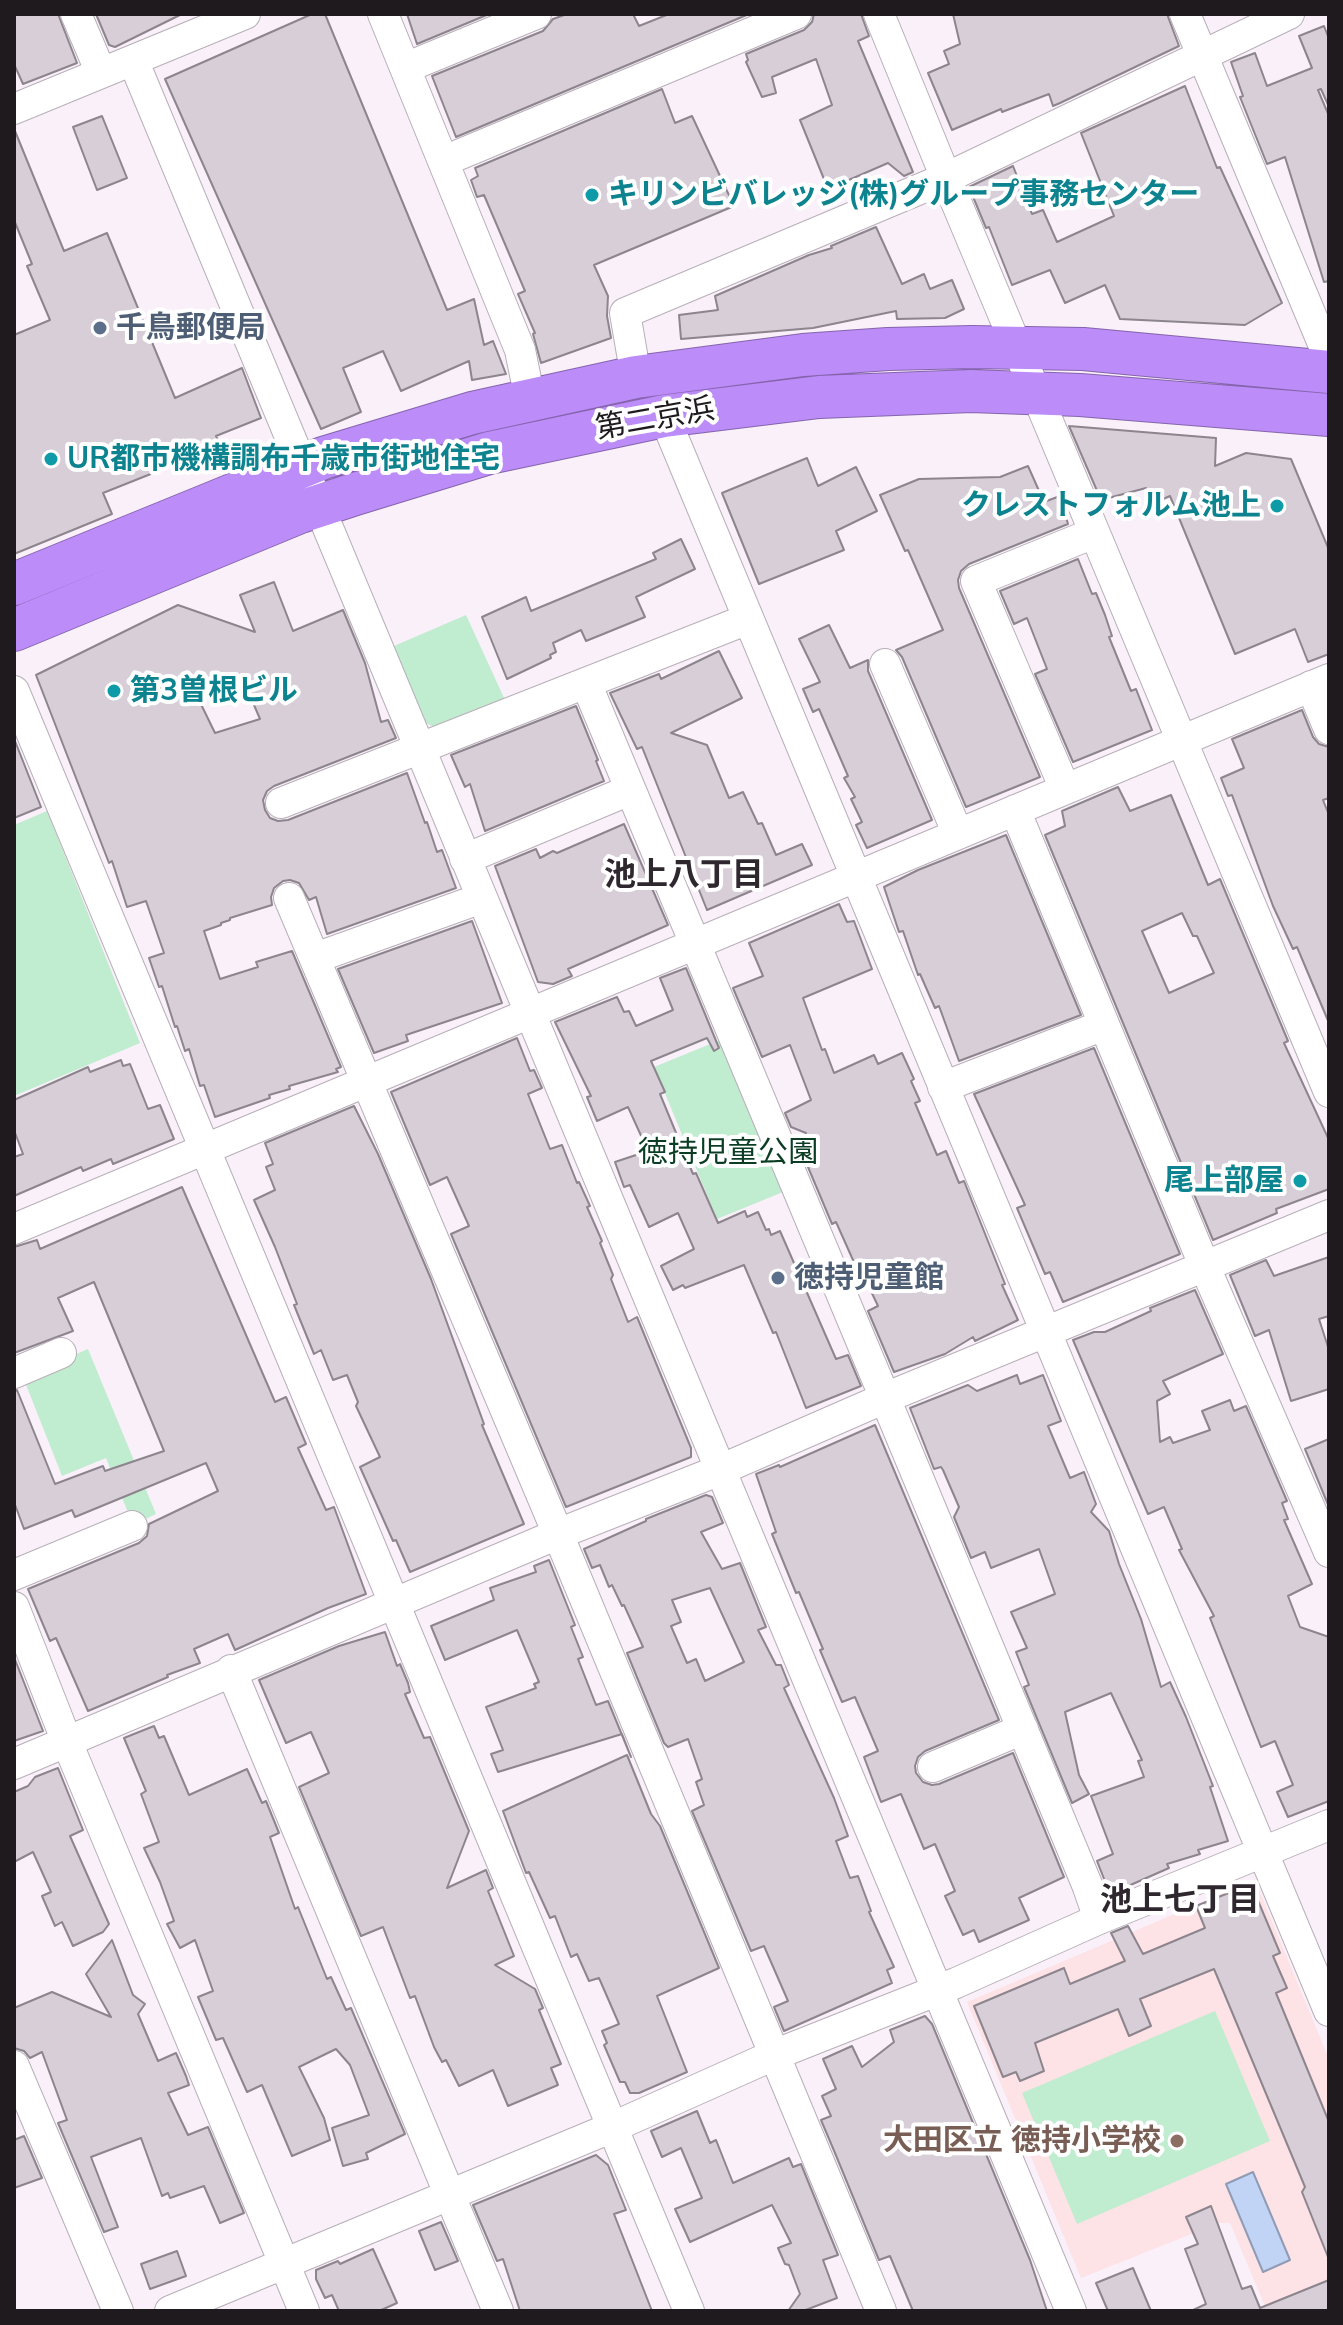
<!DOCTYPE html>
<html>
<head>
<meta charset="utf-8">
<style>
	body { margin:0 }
	#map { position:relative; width:1343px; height:2325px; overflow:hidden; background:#f9f0f9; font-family:Mulish,sans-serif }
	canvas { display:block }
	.frame { position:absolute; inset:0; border:16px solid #1e1a1e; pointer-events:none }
</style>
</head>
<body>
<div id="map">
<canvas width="1343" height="2325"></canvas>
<div class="frame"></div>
</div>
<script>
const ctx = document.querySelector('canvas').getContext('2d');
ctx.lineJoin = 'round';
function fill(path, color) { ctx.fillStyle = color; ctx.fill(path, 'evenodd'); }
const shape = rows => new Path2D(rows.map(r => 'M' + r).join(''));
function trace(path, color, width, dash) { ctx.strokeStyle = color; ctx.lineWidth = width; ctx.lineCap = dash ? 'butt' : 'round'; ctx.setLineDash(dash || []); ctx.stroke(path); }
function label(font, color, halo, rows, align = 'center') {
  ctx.font = font + ' Mulish,"Noto Sans JP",sans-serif'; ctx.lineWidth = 8; ctx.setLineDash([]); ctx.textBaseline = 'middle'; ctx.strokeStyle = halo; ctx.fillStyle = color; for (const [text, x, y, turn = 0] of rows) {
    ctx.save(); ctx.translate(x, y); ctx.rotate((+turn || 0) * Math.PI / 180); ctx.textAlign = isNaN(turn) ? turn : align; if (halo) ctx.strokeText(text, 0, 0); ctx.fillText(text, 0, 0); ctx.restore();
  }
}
const education = shape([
	[1255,1880,1329,2059,1329,2311,1267,2311,1230,2223,1219,2223,1081,2278,967,2002]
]);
const green = shape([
	[466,615,505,700,436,728,424,722,394,646],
	[47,811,140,1043,14,1096,14,825],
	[720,1040,783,1192,717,1219,654,1067],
	[88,1349,156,1514,133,1525,106,1458,62,1476,23,1377],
	[1215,2011,1270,2141,1077,2224,1022,2093]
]);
const water = shape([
	[1253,2172,1290,2260,1263,2272,1226,2184,1253,2172]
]);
const building = shape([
	[14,14,58,14,77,63,23,84,14,64,14,14],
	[96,14,182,14,115,47,109,45,96,14],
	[312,14,325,14,447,310,474,299,484,345,493,341,506,374,472,380,469,361,401,391,383,351,343,368,361,412,321,429,165,79,312,14],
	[407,14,489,14,417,44,407,14],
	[567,14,633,14,639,26,669,14,749,14,456,137,432,76,543,31,553,19,567,14],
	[814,14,861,14,869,36,858,41,913,172,904,176,888,163,828,189,800,120,832,105,816,59,772,77,776,93,762,97,746,62,748,60,746,54,804,30,812,22,814,14],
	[953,14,1167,14,1179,46,1060,103,1053,106,1049,94,1002,112,1001,109,952,130,928,73,949,64,944,51,960,44,953,14],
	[1324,26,1329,39,1329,107,1321,89,1318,90,1329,116,1329,281,1324,282,1285,157,1267,164,1240,97,1243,96,1231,62,1255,53,1267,86,1312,68,1299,36,1324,26],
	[1185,86,1217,168,1220,167,1282,303,1245,325,1120,319,1105,285,1065,303,1050,270,1012,285,989,227,986,228,969,187,1013,166,1032,214,1043,210,1057,242,1114,216,1081,133,1185,86],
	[662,89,675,123,692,116,734,206,594,265,608,296,607,316,611,338,541,363,533,334,535,333,518,294,525,291,484,195,477,197,471,180,478,176,475,168,662,89],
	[102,116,127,178,97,190,73,127,102,116],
	[15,131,64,251,107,233,175,398,242,368,261,418,216,436,221,446,103,493,112,514,14,554,14,335,50,320,27,266,32,264,14,220,15,131],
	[876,227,902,284,924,274,930,289,952,280,964,309,945,318,897,319,896,311,813,328,681,339,679,315,718,310,715,296,809,255,832,248,831,246,876,227],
	[1069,426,1216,438,1215,466,1246,453,1291,459,1329,550,1329,654,1308,662,1295,629,1235,654,1170,496,1154,503,1146,488,1101,500,1069,426],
	[807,458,818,486,856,467,877,511,836,531,844,550,759,584,722,493,807,458],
	[1028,466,1044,502,1060,496,1068,524,969,564,961,571,958,580,959,588,1040,777,966,807,902,657,896,650,943,630,908,550,905,551,880,495,919,479,1000,477,1028,466],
	[681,539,695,569,636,597,645,617,586,641,581,630,553,643,556,652,550,655,551,658,507,679,482,617,526,597,531,611,656,559,653,553,681,539],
	[1078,559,1092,594,1096,593,1105,615,1112,636,1109,637,1131,691,1136,689,1152,730,1073,762,1035,674,1047,669,1027,618,1014,624,1000,591,1078,559],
	[274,582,293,631,343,610,365,663,381,722,388,720,396,738,274,786,267,791,263,800,265,810,270,818,278,821,288,820,407,773,425,823,427,822,437,852,442,850,456,888,327,934,316,897,309,900,299,883,290,880,283,881,274,888,271,897,272,905,230,918,230,920,221,923,221,925,204,931,220,979,258,967,256,962,292,951,341,1067,336,1069,338,1072,289,1086,290,1089,269,1095,270,1098,215,1117,204,1085,200,1086,189,1049,185,1051,177,1026,175,1027,162,986,159,987,149,958,164,953,146,901,127,907,112,861,109,863,36,675,178,605,255,632,240,595,274,582],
	[242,677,260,719,215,733,197,696,242,677],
	[829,625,850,668,868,660,868,671,932,820,867,848,856,825,862,822,851,799,855,797,844,778,848,776,819,709,813,712,803,689,820,682,799,639,829,625],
	[719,651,742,698,671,733,707,745,729,798,743,792,758,824,762,823,776,855,802,844,812,865,707,910,642,747,637,749,610,693,659,674,661,679,719,651],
	[576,706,598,760,596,761,604,781,485,831,470,784,465,787,451,755,576,706],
	[1302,710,1313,737,1319,744,1329,747,1329,798,1323,800,1329,815,1329,1023,1297,947,1293,949,1273,906,1232,795,1228,796,1221,778,1244,768,1232,739,1302,710],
	[15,741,41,807,14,818,14,742,15,741],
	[1118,787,1130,811,1171,795,1208,885,1220,879,1288,1041,1284,1043,1329,1140,1329,1189,1276,1209,1277,1213,1213,1240,1045,835,1065,826,1062,811,1118,787],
	[1182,913,1193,936,1197,936,1214,973,1169,993,1142,931,1182,913],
	[624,824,668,925,568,969,572,976,553,984,538,982,495,866,536,849,540,858,553,851,557,853,624,824],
	[1006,835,1081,1015,959,1061,939,1006,935,1008,920,974,918,975,903,931,899,932,884,887,918,870,1006,835],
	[839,904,847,922,854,921,872,969,803,998,822,1050,825,1049,834,1073,874,1055,878,1064,902,1053,914,1079,911,1081,920,1101,915,1103,937,1155,946,1151,959,1183,964,1181,1005,1284,1002,1285,1018,1320,975,1341,973,1337,945,1354,894,1372,868,1311,878,1306,860,1268,857,1269,836,1222,832,1224,800,1148,806,1133,791,1127,785,1113,811,1100,790,1045,762,1057,733,988,763,976,749,943,839,904],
	[472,921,502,1003,406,1035,408,1041,374,1053,338,969,472,921],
	[686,968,719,1048,714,1051,707,1038,651,1061,665,1092,660,1094,693,1174,696,1173,718,1223,745,1211,747,1217,758,1212,766,1230,769,1229,771,1235,780,1231,836,1359,848,1355,861,1386,806,1408,776,1332,773,1333,744,1265,685,1288,683,1285,673,1290,661,1266,694,1249,678,1213,649,1227,630,1185,624,1187,615,1162,648,1151,628,1107,597,1121,587,1097,591,1096,555,1022,617,997,624,1012,629,1011,636,1026,673,1010,660,978,686,968],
	[517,1038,530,1071,534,1070,542,1088,528,1094,550,1149,562,1145,577,1183,579,1182,590,1206,587,1207,602,1241,600,1243,613,1275,611,1279,628,1322,637,1317,691,1448,691,1457,566,1507,451,1234,469,1226,447,1177,430,1185,391,1092,517,1038],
	[1094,1048,1180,1254,1063,1302,1050,1272,1045,1274,1017,1208,1025,1205,974,1094,1094,1048],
	[121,1060,123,1066,130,1064,148,1109,160,1105,174,1139,113,1164,111,1159,83,1171,81,1167,14,1196,14,1157,23,1154,14,1130,14,1100,88,1067,90,1072,121,1060],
	[354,1106,378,1154,431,1279,484,1424,482,1425,524,1524,410,1572,396,1540,393,1541,360,1467,380,1457,356,1406,358,1402,347,1375,333,1380,321,1350,314,1354,294,1305,297,1304,275,1247,254,1200,275,1190,266,1167,273,1164,265,1143,354,1106],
	[182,1187,275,1402,286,1397,306,1444,298,1448,326,1510,334,1507,366,1594,328,1608,235,1650,228,1634,194,1649,200,1663,167,1675,168,1677,88,1711,56,1638,50,1641,28,1589,139,1543,147,1536,149,1524,218,1491,206,1463,75,1517,72,1510,24,1529,14,1502,14,1391,17,1390,55,1484,103,1466,105,1471,164,1451,94,1282,58,1298,73,1331,14,1353,14,1247,37,1240,40,1249,182,1187],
	[1329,1257,1329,1316,1319,1319,1329,1350,1329,1389,1291,1401,1269,1330,1255,1336,1230,1275,1266,1260,1274,1276,1329,1257],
	[1195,1290,1223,1354,1163,1381,1170,1394,1157,1401,1160,1442,1170,1437,1173,1443,1210,1430,1202,1411,1230,1400,1234,1411,1246,1406,1287,1501,1282,1503,1288,1519,1284,1520,1312,1584,1288,1596,1300,1627,1329,1637,1329,1801,1288,1817,1277,1792,1293,1785,1275,1741,1261,1747,1210,1618,1214,1616,1179,1550,1182,1549,1164,1507,1148,1514,1073,1340,1094,1332,1105,1332,1151,1311,1150,1308,1195,1290],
	[1017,1375,1020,1384,1043,1375,1061,1421,1048,1426,1070,1478,1084,1472,1096,1504,1091,1512,1109,1531,1119,1564,1141,1619,1161,1687,1170,1682,1186,1717,1213,1786,1210,1787,1228,1841,1198,1850,1200,1854,1167,1864,1169,1868,1110,1894,1097,1861,1113,1854,1091,1796,1144,1777,1138,1761,1142,1760,1111,1693,1065,1712,1079,1775,1089,1794,1072,1803,1024,1687,1029,1685,1016,1652,1027,1648,1011,1612,1055,1594,1039,1549,991,1568,985,1552,971,1558,954,1517,959,1507,943,1470,941,1467,934,1469,910,1408,968,1385,977,1391,1017,1375],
	[875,1425,999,1720,925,1751,918,1757,915,1766,916,1773,923,1782,932,1785,939,1784,1013,1753,1064,1877,1019,1898,1029,1920,979,1942,974,1930,963,1935,945,1896,955,1891,935,1844,924,1849,901,1794,881,1802,864,1757,878,1751,855,1697,842,1702,820,1650,823,1649,799,1592,796,1593,772,1534,776,1532,756,1474,779,1465,780,1467,875,1425],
	[1329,1439,1329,1507,1305,1449,1329,1439],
	[706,1495,712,1497,723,1523,701,1532,722,1569,740,1563,766,1627,758,1630,776,1665,781,1665,789,1685,784,1688,834,1798,848,1836,836,1841,850,1878,858,1876,871,1911,869,1912,894,1967,887,1970,892,1983,784,2031,774,2007,788,2001,764,1946,751,1951,692,1811,704,1805,696,1782,702,1779,688,1739,668,1747,664,1743,627,1653,643,1647,624,1605,622,1606,612,1585,609,1587,600,1565,592,1568,584,1549,646,1521,646,1519,706,1495],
	[710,1588,744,1662,705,1681,696,1659,687,1663,671,1626,681,1622,672,1600,710,1588],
	[549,1560,575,1625,571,1627,583,1657,578,1659,596,1705,608,1701,631,1757,622,1734,498,1772,491,1754,503,1750,486,1707,536,1688,534,1684,539,1682,517,1630,445,1660,431,1626,494,1600,490,1588,536,1572,534,1566,549,1560],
	[385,1632,397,1666,400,1664,408,1683,410,1692,405,1694,424,1738,430,1737,469,1831,447,1888,486,1870,493,1888,488,1891,514,1956,495,1965,535,1989,543,2008,539,2010,561,2064,551,2068,558,2085,508,2106,493,2070,459,2086,446,2060,442,2062,434,2047,415,1996,410,1998,383,1927,361,1936,299,1787,329,1773,311,1732,286,1743,259,1680,339,1646,385,1632],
	[14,1657,43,1731,14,1741,14,1657],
	[154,1726,159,1738,164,1736,189,1795,247,1769,262,1803,266,1801,279,1833,270,1837,295,1909,298,1907,327,1979,331,1977,346,2010,351,2008,405,2134,366,2153,368,2159,343,2166,332,2128,369,2115,350,2065,336,2049,299,2067,324,2118,330,2140,292,2156,262,2085,247,2092,223,2038,216,2040,198,1997,213,1991,195,1940,180,1948,167,1924,174,1921,160,1882,144,1848,159,1842,141,1794,146,1791,124,1738,154,1726],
	[627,1755,651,1814,660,1826,719,1968,657,1996,687,2072,639,2093,630,2093,625,2082,620,2082,604,2045,607,2043,602,2031,619,2024,599,1978,589,1981,577,1954,571,1957,555,1916,550,1918,529,1872,526,1873,503,1811,627,1755],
	[58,1768,83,1830,70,1836,109,1924,103,1932,73,1946,62,1922,55,1926,42,1896,51,1892,33,1852,14,1862,14,1792,28,1786,35,1777,58,1768],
	[1251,1884,1280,1953,1273,1956,1287,1988,1276,1993,1329,2122,1328,2257,1302,2192,1305,2187,1214,1969,1140,1999,1151,2026,1129,2036,1118,2009,1035,2043,1044,2071,1020,2081,1016,2072,1003,2077,974,2006,1064,1968,1070,1984,1125,1961,1111,1933,1128,1926,1143,1954,1205,1928,1196,1906,1251,1884],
	[112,1940,133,1995,145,2004,138,2014,158,2061,176,2053,186,2076,189,2085,168,2093,188,2135,208,2127,244,2213,220,2223,204,2186,170,2198,168,2193,162,2196,141,2138,91,2157,118,2227,104,2232,58,2123,67,2120,42,2052,30,2058,24,2051,14,2048,14,2008,52,1992,111,2017,86,1974,112,1940],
	[925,2016,932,2024,1030,2260,1047,2311,913,2311,890,2256,879,2260,835,2153,821,2120,831,2116,822,2096,836,2089,823,2059,852,2046,862,2067,894,2042,890,2030,925,2016],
	[697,2111,710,2143,716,2140,733,2183,789,2158,793,2167,801,2164,838,2255,823,2260,837,2298,803,2311,788,2311,800,2294,789,2265,785,2264,778,2248,791,2243,772,2205,690,2242,675,2209,702,2198,681,2148,662,2157,651,2131,697,2111],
	[24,2136,42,2178,14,2188,14,2140,24,2136],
	[596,2155,608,2165,626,2210,614,2214,652,2311,520,2311,503,2259,497,2261,473,2205,596,2155],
	[1211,2206,1242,2289,1251,2286,1260,2308,1329,2280,1329,2311,1191,2311,1206,2304,1185,2249,1198,2244,1186,2217,1211,2206],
	[441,2222,458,2261,435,2270,419,2231,441,2222],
	[373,2249,397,2303,379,2311,339,2311,332,2295,325,2298,316,2279,316,2270,338,2261,340,2264,373,2249],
	[177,2251,186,2276,150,2289,141,2264,177,2251],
	[1133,2268,1151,2311,1108,2311,1096,2283,1133,2268]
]);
const minor = shape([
	[76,14,101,73],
	[383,14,520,350,530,399],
	[879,14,946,178,1329,1092],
	[1185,14,1329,358],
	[133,60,1071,2311],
	[405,68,536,14],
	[14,109,245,14],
	[444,161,796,14],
	[636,377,625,313,946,178,1289,14],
	[664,416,1329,2011],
	[885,664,958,834],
	[586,683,885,1398,1088,1887,1099,1919],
	[1311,686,1329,729],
	[14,691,689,2311],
	[1065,789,976,581,1094,533],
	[281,803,748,619],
	[1015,810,1204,1265,1329,1552],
	[465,859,630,790],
	[289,898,558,1534,881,2311],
	[315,958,482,898],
	[943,1087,1104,1025],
	[14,1229,1329,679],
	[14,1373,61,1353],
	[14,1575,132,1526],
	[14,1607,67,1742,304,2311],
	[231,1670,498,2311],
	[14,1764,558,1534,720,1470,885,1398,1329,1215],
	[933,1767,1023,1729],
	[14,2066,118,2311],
	[170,2311,613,2127,774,2055,956,1983,1099,1919,1329,1825]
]);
const highway = shape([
	[14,584,323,458,472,413,636,377,803,355,888,349,972,347,1083,349,1329,372],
	[14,630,300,512,355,494,489,453,664,416,819,397,971,391,1080,395,1329,415]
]);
const markers = [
	[592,195,8,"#0f9aa8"],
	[100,328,8,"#5c6f8a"],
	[51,459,8,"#0f9aa8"],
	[1277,506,8,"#0f9aa8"],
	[114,691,8,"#0f9aa8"],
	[1300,1181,8,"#0f9aa8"],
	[778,1278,8,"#5c6f8a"],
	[1177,2141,8,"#8d6e63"]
];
const cultureNames = [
	["キリンビバレッジ(株)グループ事務センター",608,195],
	["UR都市機構調布千歳市街地住宅",67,459],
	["クレストフォルム池上",1261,506,"right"],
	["第3曽根ビル",130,691],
	["尾上部屋",1284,1181,"right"]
];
const serviceNames = [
	["千鳥郵便局",116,328],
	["徳持児童館",794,1278]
];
const streetNames = [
	["第二京浜",655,419,-10]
];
const parkNames = [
	["徳持児童公園",728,1153]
];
const educationNames = [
	["大田区立 徳持小学校",1161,2141]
];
const neighbourhoodNames = [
	["池上八丁目",684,875],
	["池上七丁目",1180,1900]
];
fill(education, '#fde2e6');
fill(green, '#c0eccf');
fill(water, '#c1d4f6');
trace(water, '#909cb5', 2);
fill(building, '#d7ced7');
trace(building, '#8d858d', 2);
trace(minor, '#b8afb8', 32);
trace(highway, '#8564ac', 44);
trace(minor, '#fff', 30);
trace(highway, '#bc8cf9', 42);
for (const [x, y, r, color] of markers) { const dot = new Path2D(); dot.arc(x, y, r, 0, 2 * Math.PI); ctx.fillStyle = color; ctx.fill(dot); trace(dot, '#fff', 3); }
label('bold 30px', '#0d838f', '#fff', cultureNames, 'left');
label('bold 30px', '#4e5e75', '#fff', serviceNames, 'left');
label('30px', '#1e1a1e', '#fff', streetNames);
label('30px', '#0a3d24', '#fff', parkNames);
label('bold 30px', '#785e54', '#fff', educationNames, 'right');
label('bold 32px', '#2e272e', '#fff', neighbourhoodNames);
</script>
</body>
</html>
